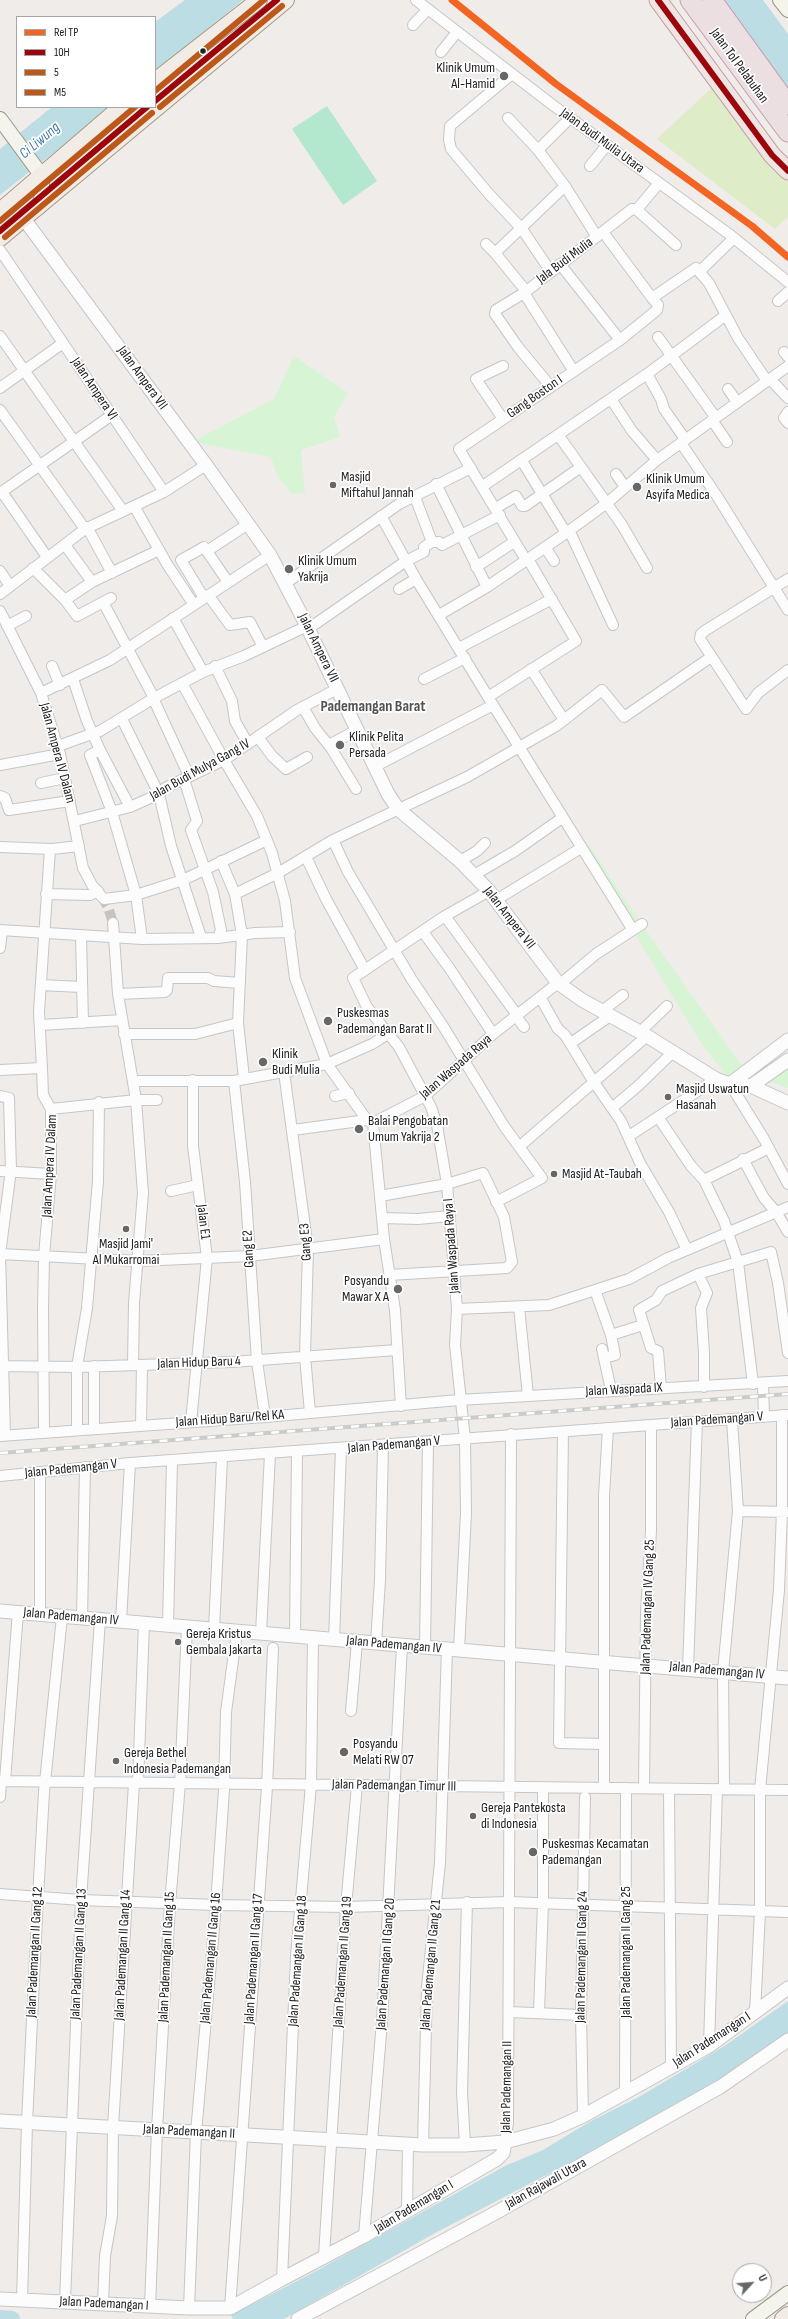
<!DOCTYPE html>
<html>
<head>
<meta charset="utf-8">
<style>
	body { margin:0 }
	#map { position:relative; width:788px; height:2319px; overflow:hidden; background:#efece9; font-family:"Sofia Sans Condensed",sans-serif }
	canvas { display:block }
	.legend { position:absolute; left:16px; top:16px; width:140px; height:92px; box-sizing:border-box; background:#fff; border:1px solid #a6a6a6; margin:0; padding:5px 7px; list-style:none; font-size:12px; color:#202020 }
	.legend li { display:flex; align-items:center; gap:8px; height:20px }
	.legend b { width:20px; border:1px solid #a6a6a6 }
	.north { position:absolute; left:732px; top:2263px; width:40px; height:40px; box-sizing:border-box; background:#fff; border:1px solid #a6a6a6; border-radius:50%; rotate:64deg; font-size:11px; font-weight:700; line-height:16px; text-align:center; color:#202020 }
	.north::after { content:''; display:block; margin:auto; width:14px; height:18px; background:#686766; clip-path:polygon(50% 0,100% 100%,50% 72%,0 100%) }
</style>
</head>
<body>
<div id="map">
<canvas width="788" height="2319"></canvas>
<ul class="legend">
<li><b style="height:5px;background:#f26522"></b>Rel TP</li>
<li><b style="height:5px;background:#9c050c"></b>10H</li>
<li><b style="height:5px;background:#bc581a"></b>5</li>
<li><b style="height:5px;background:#bc581a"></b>M5</li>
</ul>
<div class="north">U</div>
</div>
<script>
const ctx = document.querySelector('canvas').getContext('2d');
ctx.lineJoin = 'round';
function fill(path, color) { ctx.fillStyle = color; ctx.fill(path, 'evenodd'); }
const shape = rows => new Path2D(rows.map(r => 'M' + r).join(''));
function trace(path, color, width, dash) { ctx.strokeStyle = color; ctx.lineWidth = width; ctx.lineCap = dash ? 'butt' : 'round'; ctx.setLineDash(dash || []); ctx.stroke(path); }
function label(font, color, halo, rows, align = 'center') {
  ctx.font = font + ' "Sofia Sans Condensed",sans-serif'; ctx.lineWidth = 3.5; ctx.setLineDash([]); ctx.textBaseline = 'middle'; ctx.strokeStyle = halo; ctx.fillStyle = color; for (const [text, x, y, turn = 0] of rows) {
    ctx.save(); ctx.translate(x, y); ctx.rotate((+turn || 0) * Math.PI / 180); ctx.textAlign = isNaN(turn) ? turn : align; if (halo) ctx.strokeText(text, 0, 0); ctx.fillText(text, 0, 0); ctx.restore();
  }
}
const grass = shape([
	[718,82,788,171,788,217,775,229,657,139]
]);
const park = shape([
	[294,356,348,393,334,417,340,437,301,450,305,493,292,494,277,475,271,457,192,442,274,399],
	[589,845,640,922,742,1066,728,1077,703,1046,582,848],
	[788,1067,788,1088,769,1081]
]);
const pitch = shape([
	[327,106,377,181,343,205,292,129]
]);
const water = shape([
	[185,0,243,0,155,72,155,22],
	[722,0,763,0,788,34,788,90],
	[52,107,112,107,0,195,0,149],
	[788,2001,788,2034,731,2072,629,2132,433,2234,284,2319,233,2319,231,2315,320,2269,505,2166,543,2150,591,2121,639,2097,726,2045]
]);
const river = shape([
	[0,2318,12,2319]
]);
const minorTunnel = shape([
	[102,897,108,907,113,923]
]);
const minor = shape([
	[416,0,550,103,729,234,788,282],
	[413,25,428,9],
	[441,52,457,32],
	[512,74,450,126,449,140,451,149,489,194,522,229,551,272],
	[508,118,538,150,565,186,597,237],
	[538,150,570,118],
	[590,166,607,145],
	[639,207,659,183],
	[603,232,652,298],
	[486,244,495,253],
	[0,250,164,492],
	[560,264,620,340],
	[700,271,734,238],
	[526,291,495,253,565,186],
	[524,293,496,310,495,314,518,347,551,387],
	[778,301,788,292],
	[0,336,123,511],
	[658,337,716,418],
	[784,352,788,357],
	[503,366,476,379,503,419],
	[573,370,524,293,632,209,637,210,676,245],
	[647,374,661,399,664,409,685,439],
	[770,379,788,398],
	[0,388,63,343],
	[728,389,737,402],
	[611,399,632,431,657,460],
	[0,410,85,529],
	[788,412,784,418,788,423],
	[712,420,727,442],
	[559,436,622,525,647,568],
	[681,443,717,496,788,610],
	[522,461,566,533],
	[616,474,625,487],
	[436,484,487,587],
	[483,486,647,374,726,315],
	[2,492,47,557],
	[0,493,112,415],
	[415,497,432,542],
	[134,506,167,564,194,605],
	[496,508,516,496,522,506,525,506,581,467],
	[381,516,416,579,493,705,633,930],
	[87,527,112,573],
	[569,530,613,625],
	[432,542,439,542,442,545,500,515],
	[65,545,92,582],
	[545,547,554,561],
	[207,551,248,524],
	[526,560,459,449,620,340,657,310,658,305,652,298,696,268,709,283,738,338,767,381],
	[476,567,514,542],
	[33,568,65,600,77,616,111,598],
	[0,571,10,586],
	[788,579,706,630,701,634,700,639,746,709,758,693,788,670],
	[286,583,399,504,471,468],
	[399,589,416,579],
	[0,594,85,529,164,492,206,465],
	[208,595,230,625,250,622,263,647],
	[204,598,181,560,204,547,228,582],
	[65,600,92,582,159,550],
	[103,602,154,698],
	[0,611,41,693,60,754,83,868,92,885,102,897],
	[439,615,487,587,566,533,607,503,657,460,788,366],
	[173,618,203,672],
	[7,626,26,616],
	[308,629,406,561,424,552,424,547,432,542],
	[459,648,552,599],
	[52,666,60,685],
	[215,666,232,701,235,721,248,744],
	[73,679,87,721,100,750,130,807],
	[424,679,465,658],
	[182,683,224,760,257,816,272,853,285,901,295,978,327,1064,372,1044,388,1034],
	[41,693,110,660,270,555],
	[488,697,576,641,528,559],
	[153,698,189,776],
	[303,707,315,728,331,748,356,789],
	[122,719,159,794,171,846,201,937],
	[564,720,602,690,624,717,711,657],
	[258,737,272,756,286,769,307,757],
	[329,745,357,730],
	[58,746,100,731,154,698,203,672,244,656,307,626],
	[100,750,90,755,112,812,136,895,142,939],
	[0,765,60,754],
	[374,767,493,705],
	[184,779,197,821,191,830,213,892,221,930,218,938],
	[41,783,65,778],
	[0,796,5,798,9,810,70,801],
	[75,821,130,807,159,794,165,788,224,760,297,710,337,689],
	[333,840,348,872,412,980,443,1026,504,1126,542,1178,496,1202],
	[0,847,52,849,79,846],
	[306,857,326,899,365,970],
	[221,861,235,894,242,935,238,1023,244,1078],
	[460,861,477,851,485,843],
	[474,875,515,851,562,818],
	[46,894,90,895,98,891],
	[235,894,278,873,333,840,467,777,556,726,564,720,531,669],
	[104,899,136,895,183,880,267,840],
	[496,900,581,848],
	[445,916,517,1015],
	[0,930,142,939,218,938,255,933,290,932],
	[423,932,450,969,493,1034],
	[81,935,83,1023],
	[0,948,2,931],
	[41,985,81,987],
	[559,985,596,954,642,924],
	[118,994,165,992,167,990,168,978,208,978,214,981,240,983],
	[540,997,558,1029,565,1035,593,1081,621,1121,640,1163,669,1212,687,1250],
	[602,1011,623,995],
	[516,1016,524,1027],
	[41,1025,122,1020],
	[640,1032,667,1006],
	[124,1034,195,1034,238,1023],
	[571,1043,610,1016],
	[42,1068,39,1012,50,849],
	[0,1070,42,1068,43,1095,51,1109],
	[284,1072,308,1249,305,1356,310,1413],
	[133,1081,234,1081,327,1064,367,1120,373,1123,425,1096,493,1034,558,983],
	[234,1081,245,1182,257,1361,265,1417],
	[730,1084,764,1139,788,1184],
	[0,1096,9,1098,11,1170,0,1254,5,1435],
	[335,1096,349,1093],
	[612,1108,638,1086,673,1052],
	[658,1117,691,1166,704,1180,724,1221,738,1262,753,1384],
	[373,1123,384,1239,395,1310,401,1406],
	[293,1130,367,1120],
	[629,1136,716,1079],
	[520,1146,647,1036],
	[743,1159,764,1198,776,1212,788,1232],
	[0,1171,51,1174],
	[704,1180,769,1148],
	[171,1191,198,1185],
	[380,1196,447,1184,483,1173,504,1217,512,1262,507,1268,389,1275],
	[382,1218,418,1219,450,1216],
	[0,1254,138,1261,250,1256,384,1239],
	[698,1274,707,1293,701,1308,704,1353,704,1387],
	[595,1290,611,1335],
	[519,1307,528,1396],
	[457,1309,549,1305,629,1279,668,1258,788,1207],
	[602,1349,611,1390],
	[604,1358,615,1355,611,1335,643,1325],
	[133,1365,134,1303,143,1193,136,1100,157,1100],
	[0,1366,77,1367,232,1362,397,1350],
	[94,1366,94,1428],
	[763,1384,764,1417],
	[661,1388,658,1351,651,1348,639,1310,656,1300,662,1291,698,1274,771,1252,778,1283,788,1353],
	[191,1422,207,1258,193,1146,193,1080],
	[141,1424,142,1366],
	[77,1429,77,1367,87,1308,98,1181,99,1102],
	[44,1432,43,1308,44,1256,51,1174,51,1109,136,1100,118,994,113,923],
	[563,1432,559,1743,604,1744],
	[0,1436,265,1417,459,1400,788,1381],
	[40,1473,40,1614],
	[0,1476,130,1463,788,1415],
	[738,1511,788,1512],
	[82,1618,85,1467],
	[121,1621,130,1463],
	[168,1624,172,1462],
	[214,1630,222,1458],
	[261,1633,270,1454],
	[295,1636,297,1452],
	[334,1640,341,1449],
	[376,1643,380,1580,383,1446],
	[425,1648,428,1442],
	[459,1650,466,1513,465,1439,455,1345,457,1309,447,1184,437,1125,431,1107,399,1047,367,1007,353,978,445,916,489,891],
	[688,1669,697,1421],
	[351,1711,357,1642],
	[0,1781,788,1790],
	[5,1781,18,1612],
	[138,1783,144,1623],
	[604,1788,604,1496,608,1428],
	[644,1788,646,1612,651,1531,651,1426],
	[669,1789,671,2067],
	[724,1789,723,1672,738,1511,732,1420],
	[0,1797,1,1781],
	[0,1894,81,1900,216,1905,346,1907,509,1902,788,1912],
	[509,2012,581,2015],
	[539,2012,543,1903,543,1787],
	[755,2013,760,1911,760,1790,779,1590,782,1511,782,1415],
	[709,2046,717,1789],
	[625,2092,626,1788],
	[583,2116,581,2015,585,1797],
	[505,2142,508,2123,511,1434],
	[423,2145,427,1987,440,1863,447,1649],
	[465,2145,462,2092,467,1902],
	[407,2212,408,2144],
	[364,2236,382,2022,402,1645],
	[324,2256,346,1907,357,1785],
	[282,2279,296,1956,311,1785,313,1638],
	[22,2300,27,2123,38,1897,44,1792,62,1617],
	[65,2301,81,1900,100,1620],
	[103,2303,105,2256,112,2216,113,2127,134,1783],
	[150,2306,157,2130,170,1904,180,1783,187,1627],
	[189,2308,196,2133,216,1905,224,1790,226,1712,237,1631],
	[230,2308,267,1787,273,1648]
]);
const tertiary = shape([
	[24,219,206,465,270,555,304,620,388,794,398,809,460,861,489,891,558,983,582,1000,647,1036,716,1079,730,1084,751,1086,788,1103],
	[730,1084,788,1040],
	[751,1086,788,1060],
	[0,1611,788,1678],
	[0,2121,423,2145,465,2145,505,2142,554,2129,583,2116,709,2046,788,1988],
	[0,2299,189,2308,230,2308,282,2279,364,2236,497,2159,503,2153,505,2142],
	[298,2319,497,2212,720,2087,788,2040]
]);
const secondary = shape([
	[780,0,788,10],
	[0,119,42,176,42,195,39,207],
	[753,2319,788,2293]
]);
const primary = shape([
	[155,81,259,0],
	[0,211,121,107],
	[0,238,286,0],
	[783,2319,788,2315]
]);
const trunk = shape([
	[658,0,772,155,788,171]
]);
const motorway = shape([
	[690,0,788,132],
	[712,0,788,105]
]);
const rail = shape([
	[0,1453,788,1394]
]);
const bus1 = shape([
	[658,0,772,155,788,171],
	[155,101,277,0],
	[0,231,147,107]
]);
const bus2 = shape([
	[160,107,282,6],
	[5,237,152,113]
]);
const bus3 = shape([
	[155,91,264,0],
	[0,221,135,107]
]);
const rail1 = shape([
	[452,0,556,84,752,226,788,257]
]);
const markers = [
	[203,51,3.5,"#202020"],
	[504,76,5,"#686766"],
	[333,485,4,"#686766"],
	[637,487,5,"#686766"],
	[289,569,5,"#686766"],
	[340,745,5,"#686766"],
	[328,1021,5,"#686766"],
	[263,1062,5,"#686766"],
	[668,1097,4,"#686766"],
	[359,1129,5,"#686766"],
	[554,1174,4,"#686766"],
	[126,1229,4,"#686766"],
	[398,1289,5,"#686766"],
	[178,1642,4,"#686766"],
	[344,1752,5,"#686766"],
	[116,1761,4,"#686766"],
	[473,1816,4,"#686766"],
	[533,1852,5,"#686766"]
];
const streetNames = [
	["Jalan Tol Pelabuhan",739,66,54],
	["Jalan Budi Mulia Utara",602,141,36],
	["Jala Budi Mulia",565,261,-37],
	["Jalan Ampera VII",142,378,54],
	["Jalan Ampera VI",94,389,56],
	["Gang Boston I",535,397,-35],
	["Jalan Ampera VII",318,648,64],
	["Jalan Ampera IV Dalam",57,753,75],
	["Jalan Budi Mulya Gang IV",200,770,-29],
	["Jalan Ampera VII",509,918,52],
	["Jalan Waspada Raya",456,1067,-41],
	["Jalan Ampera IV Dalam",50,1166,-87],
	["Jalan E1",203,1222,83],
	["Gang E3",306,1242,-94],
	["Jalan Waspada Raya I",452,1246,-94],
	["Gang E2",249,1249,-93],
	["Jalan Hidup Baru 4",199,1363,-2],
	["Jalan Waspada IX",624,1390,-3],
	["Jalan Hidup Baru/Rel KA",230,1419,-4],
	["Jalan Pademangan V",717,1420,-4],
	["Jalan Pademangan V",394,1445,-5],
	["Jalan Pademangan V",71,1469,-6],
	["Jalan Pademangan IV Gang 25",648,1607,-88],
	["Jalan Pademangan IV",71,1617,5],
	["Jalan Pademangan IV",394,1645,5],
	["Jalan Pademangan IV",717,1671,5],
	["Jalan Pademangan Timur III",394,1786,1],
	["Jalan Pademangan II Gang 12",35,1952,-87],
	["Jalan Pademangan II Gang 25",626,1952,-90],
	["Jalan Pademangan II Gang 13",79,1954,-87],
	["Jalan Pademangan II Gang 14",123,1955,-87],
	["Jalan Pademangan II Gang 15",167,1957,-87],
	["Jalan Pademangan II Gang 24",582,1957,-89],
	["Jalan Pademangan II Gang 16",211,1958,-85],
	["Jalan Pademangan II Gang 17",254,1959,-86],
	["Jalan Pademangan II Gang 18",298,1961,-86],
	["Jalan Pademangan II Gang 19",343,1962,-86],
	["Jalan Pademangan II Gang 20",386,1964,-86],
	["Jalan Pademangan II Gang 21",431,1965,-85],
	["Jalan Pademangan I",712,2040,-33],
	["Jalan Pademangan II",507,2087,-89],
	["Jalan Pademangan II",189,2132,3],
	["Jalan Rajawali Utara",546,2184,-29],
	["Jalan Pademangan I",414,2207,-31],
	["Jalan Pademangan I",104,2304,3]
];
const poiNames = [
	["Klinik Umum",495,68,"right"],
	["Al-Hamid",495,84,"right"],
	["Masjid",341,477],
	["Miftahul Jannah",341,493],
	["Klinik Umum",646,479],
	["Asyifa Medica",646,495],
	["Klinik Umum",298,561],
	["Yakrija",298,577],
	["Klinik Pelita",349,737],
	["Persada",349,753],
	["Puskesmas",337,1013],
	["Pademangan Barat II",337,1029],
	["Klinik",272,1054],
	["Budi Mulia",272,1070],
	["Masjid Uswatun",676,1089],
	["Hasanah",676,1105],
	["Balai Pengobatan",368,1121],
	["Umum Yakrija 2",368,1137],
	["Masjid At-Taubah",562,1174],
	["Masjid Jami'",126,1244,"center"],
	["Al Mukarromai",126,1260,"center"],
	["Posyandu",389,1281,"right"],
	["Mawar X A",389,1297,"right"],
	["Gereja Kristus",186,1634],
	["Gembala Jakarta",186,1650],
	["Posyandu",353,1744],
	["Melati RW 07",353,1760],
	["Gereja Bethel",124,1753],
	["Indonesia Pademangan",124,1769],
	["Gereja Pantekosta",481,1808],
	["di Indonesia",481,1824],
	["Puskesmas Kecamatan",542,1844],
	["Pademangan",542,1860]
];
const waterNames = [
	["Ci Liwung",40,141,-40]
];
const quarterNames = [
	["Pademangan Barat",373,707]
];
fill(grass, '#deedc7');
fill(park, '#d7f5d5');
fill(pitch, '#b3e7ce');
fill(water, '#bcdde3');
trace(river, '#bcdde3', 16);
trace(minorTunnel, '#c6c3c1', 10, [10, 5]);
trace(minor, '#c7c6c5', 12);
trace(tertiary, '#c7c6c5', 15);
trace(secondary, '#9a9980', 16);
trace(primary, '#a69885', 18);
trace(trunk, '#c59fac', 19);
trace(motorway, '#c59fac', 21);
trace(minor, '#fdfcfc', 10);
trace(tertiary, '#fdfcfc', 13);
trace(secondary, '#f4f4ec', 14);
trace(primary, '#f2ece6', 16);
trace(trunk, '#efe6e4', 17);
trace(motorway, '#ecdfe2', 19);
trace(rail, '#cbcbca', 4);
trace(rail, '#fff', 2.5, [8]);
trace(bus1, '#9c050c', 6);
trace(bus2, '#bc581a', 6);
trace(bus3, '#bc581a', 6);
trace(rail1, '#f26522', 7);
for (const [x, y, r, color] of markers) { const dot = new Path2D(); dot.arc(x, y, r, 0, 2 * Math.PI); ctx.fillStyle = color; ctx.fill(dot); trace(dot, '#fff', 1.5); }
label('14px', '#202020', '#fff', streetNames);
label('14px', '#202020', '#fff', poiNames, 'left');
label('italic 15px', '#4279a5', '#fff', waterNames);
label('bold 16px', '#535353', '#fff', quarterNames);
</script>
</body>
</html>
